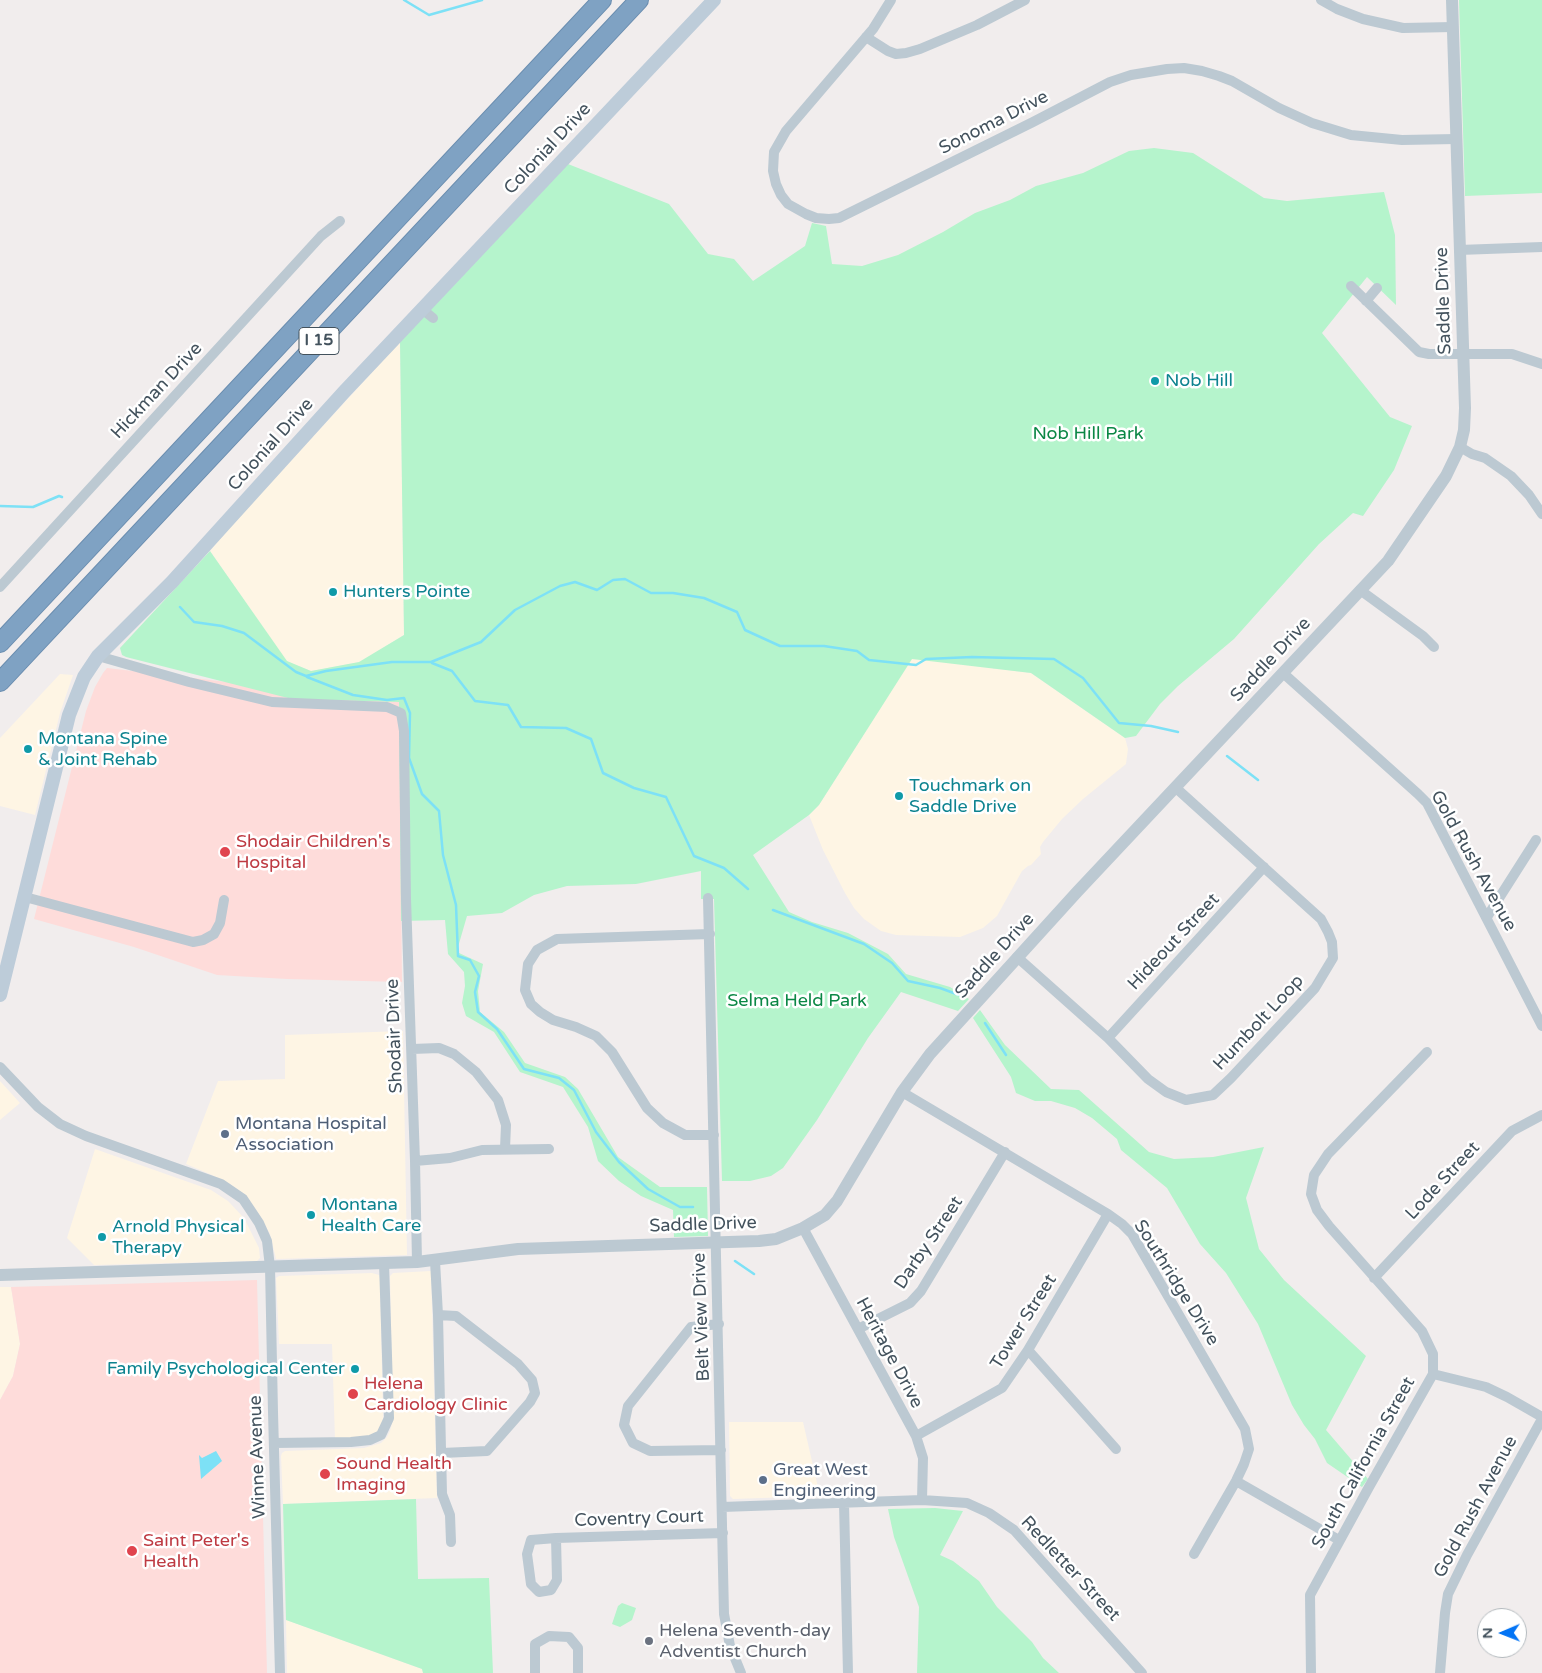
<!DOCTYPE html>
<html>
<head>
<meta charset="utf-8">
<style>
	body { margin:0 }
	#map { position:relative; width:1542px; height:1673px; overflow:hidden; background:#f1eded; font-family:"Varela Round",sans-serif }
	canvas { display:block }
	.north { position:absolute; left:1477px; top:1608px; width:50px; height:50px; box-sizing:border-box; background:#fff; border:1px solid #b4babe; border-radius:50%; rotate:269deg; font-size:14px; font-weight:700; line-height:20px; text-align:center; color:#43525d }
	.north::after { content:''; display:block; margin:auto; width:18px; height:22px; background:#0374f5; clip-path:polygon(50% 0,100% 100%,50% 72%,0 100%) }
</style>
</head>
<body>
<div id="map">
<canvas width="1542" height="1673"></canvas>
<div class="north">N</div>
</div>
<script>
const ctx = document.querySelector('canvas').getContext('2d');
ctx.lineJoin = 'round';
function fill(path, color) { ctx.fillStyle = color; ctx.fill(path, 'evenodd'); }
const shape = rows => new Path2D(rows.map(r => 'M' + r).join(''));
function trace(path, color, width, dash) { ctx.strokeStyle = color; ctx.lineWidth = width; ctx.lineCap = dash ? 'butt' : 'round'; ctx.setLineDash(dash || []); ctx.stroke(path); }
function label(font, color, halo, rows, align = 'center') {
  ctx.font = font + ' "Varela Round",sans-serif'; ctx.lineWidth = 5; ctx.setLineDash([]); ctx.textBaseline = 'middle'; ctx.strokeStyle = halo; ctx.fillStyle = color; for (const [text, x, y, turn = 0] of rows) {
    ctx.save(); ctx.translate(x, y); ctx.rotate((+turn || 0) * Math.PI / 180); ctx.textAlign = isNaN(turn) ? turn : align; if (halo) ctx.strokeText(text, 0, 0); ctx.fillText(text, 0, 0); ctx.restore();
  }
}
const commercial = shape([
	[400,342,404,635,360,662,311,671,286,661,210,551,233,524],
	[912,658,1031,673,1125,738,1128,749,1126,764,1083,799,1062,819,1043,842,1040,847,1041,854,1031,865,1028,866,1022,871,997,916,983,928,960,937,896,935,881,931,864,919,854,908,845,893,823,850,809,815,819,805],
	[60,674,73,675,60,713,35,815,0,806,0,738],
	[403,1031,407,1255,276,1259,270,1234,259,1214,244,1194,230,1184,212,1175,186,1164,218,1081,285,1079,285,1035],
	[0,1081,20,1103,0,1120],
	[95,1149,211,1190,228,1201,244,1218,259,1248,260,1258,257,1261,94,1265,67,1238],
	[431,1271,437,1498,283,1504,281,1456,282,1453,285,1451,364,1448,381,1443,387,1437,390,1431,393,1420,390,1276,393,1273],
	[372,1273,379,1275,380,1280,383,1419,381,1427,375,1435,335,1440,332,1344,279,1344,276,1278,279,1276],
	[0,1287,11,1287,20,1344,13,1376,0,1400],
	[729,1422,803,1422,820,1496,733,1499,730,1496],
	[286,1620,422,1669,423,1673,287,1673]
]);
const medical = shape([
	[107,668,399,702,402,982,287,979,217,975,134,947,34,919,86,711,95,687,103,673],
	[257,1280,267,1673,0,1673,0,1400,13,1376,20,1344,11,1287]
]);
const green = shape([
	[1459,0,1542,0,1542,193,1465,196],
	[1154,148,1193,153,1264,198,1287,201,1384,192,1395,235,1396,305,1367,277,1322,333,1390,417,1412,426,1394,470,1363,516,1353,513,1319,544,1234,639,1178,686,1160,704,1136,736,1125,738,1031,673,912,659,819,805,809,815,753,855,789,912,812,922,848,933,888,954,906,974,950,987,969,999,958,1011,901,992,868,1038,817,1120,783,1168,771,1176,750,1181,722,1181,714,899,701,899,701,871,636,884,567,886,534,895,502,913,467,916,458,947,459,953,483,964,478,991,480,1012,504,1032,525,1063,565,1077,578,1089,618,1157,660,1187,707,1187,708,1236,674,1237,673,1210,641,1196,619,1181,598,1161,588,1127,563,1087,520,1072,494,1032,466,1016,462,1003,465,986,464,972,448,954,445,920,401,921,399,702,292,699,126,657,122,655,120,648,210,551,287,661,311,671,359,662,404,635,400,342,568,164,669,204,708,254,734,259,753,281,805,246,812,223,826,226,832,264,862,266,898,255,943,232,975,213,1010,200,1036,186,1083,173,1129,151],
	[980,1010,1005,1045,1051,1089,1079,1090,1149,1152,1174,1159,1213,1157,1264,1147,1246,1198,1259,1249,1284,1280,1366,1356,1326,1430,1368,1479,1362,1487,1327,1463,1315,1439,1304,1425,1292,1405,1258,1324,1226,1273,1200,1244,1167,1188,1121,1150,1117,1139,1092,1118,1075,1108,1051,1101,1035,1101,1016,1093,1011,1077,973,1018],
	[416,1499,418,1579,489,1578,493,1673,423,1673,422,1669,286,1620,283,1504],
	[935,1508,963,1511,940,1555,953,1561,979,1581,997,1607,1032,1642,1043,1658,1059,1673,917,1673,919,1607,894,1537,888,1509],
	[622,1603,636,1608,632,1620,620,1627,612,1624,618,1606]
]);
const water = shape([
	[216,1451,222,1461,201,1479,199,1455,202,1458]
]);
const stream = shape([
	[404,0,429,15,482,0],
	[0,506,33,507,59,496,62,497],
	[180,607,194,622,222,626,244,633,296,672,306,676,326,671,392,662,431,662,481,642,515,610,560,586,575,582,597,590,613,580,625,579,651,593,673,593,704,598,737,612,745,630,780,646,824,646,857,651,869,660,916,665,926,659,972,657,1054,659,1083,678,1119,723,1151,726,1178,732],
	[432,663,452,671,475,701,508,705,521,727,566,728,591,739,603,773,634,788,666,797,694,856,724,868,748,889],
	[307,677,353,695,387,700,404,698,410,713,409,758,422,794,439,811,443,855,456,905,458,956,470,960,479,976,475,992,478,1012,497,1029,524,1069,559,1078,574,1090,596,1132,619,1162,648,1189,680,1207,693,1207],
	[1227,756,1258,780],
	[773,910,864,944,892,963,908,981,940,988,959,995],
	[985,1023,1006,1055],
	[735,1261,754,1274]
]);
const minor = shape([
	[891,0,873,29,786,131,774,152,773,171,776,184,781,195,788,204,806,214,816,218,829,219,839,218,1033,122,1110,82,1131,75,1167,69,1184,68,1202,71,1219,76,1232,81,1279,108,1312,123,1351,135,1402,140,1456,139],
	[1321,0,1337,9,1363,19,1403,28,1453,27],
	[866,37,888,51,896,54,906,53,920,49,977,25,1025,0],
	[1459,250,1542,247],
	[1351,286,1419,352,1429,354,1512,354,1542,364],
	[1366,301,1377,288],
	[422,309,433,318],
	[1460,447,1472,454,1485,458,1511,476,1529,495,1542,514],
	[0,587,321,236,340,221],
	[1360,590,1423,636,1434,647],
	[98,656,189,682,272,702,387,707,401,713,404,731,406,899,415,1161,417,1262],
	[1283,673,1418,794,1427,803,1542,1026],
	[25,897,193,942,203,940,214,934,220,923,224,900],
	[708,898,724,1614,730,1646,741,1673],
	[1487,917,1536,840],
	[710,934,557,939,537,950,528,964,525,990,531,1004,540,1012,553,1020,576,1027,596,1036,612,1052,647,1108,663,1123,685,1135,714,1135],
	[1017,957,1108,1038,1148,1079,1166,1092,1186,1100,1213,1095,1231,1078,1315,988,1333,958,1332,942,1328,932,1321,919,1176,788],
	[1108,1038,1264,867],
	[412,1049,439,1048,454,1054,476,1072,498,1100,506,1125,505,1149],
	[0,1067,38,1107,60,1124,86,1136,221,1184,243,1199,259,1223,267,1241,270,1267,273,1412,280,1673],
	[902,1092,1108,1214,1122,1224,1132,1234,1245,1429,1249,1449,1244,1464,1236,1481,1194,1554],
	[415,1161,450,1158,482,1150,549,1149],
	[803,1228,916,1436,923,1458,922,1500],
	[435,1261,438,1315,442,1494,450,1515,451,1542],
	[1374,1278,1512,1131,1542,1115],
	[438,1315,456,1316,518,1364,532,1380,535,1393,530,1402,487,1451,442,1453],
	[719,1324,691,1327,628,1406,624,1425,633,1443,650,1451,721,1450],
	[858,1329,910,1303,921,1291,1005,1152],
	[1028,1350,1116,1449],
	[1433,1374,1486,1387,1507,1397,1542,1417],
	[916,1436,1002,1388,1028,1350,1108,1214],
	[274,1443,351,1442,370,1440,381,1435,389,1418,384,1263],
	[1236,1481,1339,1540],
	[844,1503,848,1673],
	[722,1507,922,1500,967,1503,989,1513,1014,1530,1142,1673],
	[556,1538,557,1580,551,1590,539,1592,531,1584,527,1554,531,1540,556,1538,723,1533],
	[535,1673,535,1644,549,1636,569,1637,578,1648,578,1673],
	[1311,1673,1310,1595,1369,1487,1433,1374,1433,1354,1422,1331,1329,1226,1317,1210,1311,1194,1314,1175,1328,1154,1427,1052],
	[1440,1673,1445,1613,1448,1594,1467,1555,1542,1419]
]);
const tertiary = shape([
	[0,1275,417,1262,518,1249,759,1241,776,1239,803,1228,825,1215,837,1201,902,1092,930,1054,1077,892,1388,561,1446,476,1460,447,1464,430,1465,408,1452,0]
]);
const secondary = shape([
	[0,995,69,715,84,677,98,656,172,582,344,392,714,0]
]);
const motorway = shape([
	[0,643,602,0],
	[0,682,639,0]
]);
const markers = [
	[1155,381,5,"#0f9aa8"],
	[333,592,5,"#0f9aa8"],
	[28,749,5,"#0f9aa8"],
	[899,796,5,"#0f9aa8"],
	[225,852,6,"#e0444e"],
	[225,1134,5,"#5c6f8a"],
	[311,1215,5,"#0f9aa8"],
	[102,1237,5,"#0f9aa8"],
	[355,1369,5,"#0f9aa8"],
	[353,1394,6,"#e0444e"],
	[325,1474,6,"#e0444e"],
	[763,1480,5,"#5c6f8a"],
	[132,1551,6,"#e0444e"],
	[649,1641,5,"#6b7280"]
];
const shields = [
	[319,341,40]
];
const shieldNames = [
	["I 15",319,341]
];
const streetNames = [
	["Sonoma Drive",994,123,-27],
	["Colonial Drive",548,149,-47],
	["Saddle Drive",1444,301,-92],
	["Hickman Drive",157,391,-47],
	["Colonial Drive",271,445,-48],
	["Saddle Drive",1271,660,-47],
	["Gold Rush Avenue",1473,861,61],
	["Hideout Street",1174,942,-47],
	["Saddle Drive",995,956,-48],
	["Humbolt Loop",1259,1023,-47],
	["Shodair Drive",395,1036,-92],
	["Lode Street",1443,1181,-47],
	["Saddle Drive",703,1225,-2],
	["Darby Street",929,1243,-56],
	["Southridge Drive",1176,1283,58],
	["Belt View Drive",702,1317,-92],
	["Tower Street",1024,1322,-58],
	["Heritage Drive",889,1353,62],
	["Winne Avenue",258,1457,-92],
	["South California Street",1364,1463,-61],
	["Gold Rush Avenue",1476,1507,-62],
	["Coventry Court",639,1519,-2],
	["Redletter Street",1070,1569,47]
];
const cultureNames = [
	["Nob Hill",1165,381],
	["Hunters Pointe",343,592],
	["Montana Spine",38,739],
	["& Joint Rehab",38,760],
	["Touchmark on",909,786],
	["Saddle Drive",909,807],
	["Montana",321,1205],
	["Health Care",321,1226],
	["Arnold Physical",112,1227],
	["Therapy",112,1248],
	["Family Psychological Center",345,1369,"right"]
];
const parkNames = [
	["Nob Hill Park",1088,434],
	["Selma Held Park",797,1001]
];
const healthNames = [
	["Shodair Children's",236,842],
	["Hospital",236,863],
	["Helena",364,1384],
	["Cardiology Clinic",364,1405],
	["Sound Health",336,1464],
	["Imaging",336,1485],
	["Saint Peter's",143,1541],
	["Health",143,1562]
];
const serviceNames = [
	["Montana Hospital",235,1124],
	["Association",235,1145],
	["Great West",773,1470],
	["Engineering",773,1491]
];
const worshipNames = [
	["Helena Seventh-day",659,1631],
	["Adventist Church",659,1652]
];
fill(commercial, '#fef5e4');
fill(medical, '#fedcda');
fill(green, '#b5f4cc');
fill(water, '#7de1f6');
trace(stream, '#7de1f6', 2.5);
trace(motorway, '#6a8daf', 20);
trace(minor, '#bcc9d2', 10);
trace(tertiary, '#bcc9d2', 12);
trace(secondary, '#bdccd9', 14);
trace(motorway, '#7fa2c3', 18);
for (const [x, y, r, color] of markers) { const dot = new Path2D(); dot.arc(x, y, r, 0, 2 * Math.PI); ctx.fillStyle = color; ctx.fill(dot); trace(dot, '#fff', 2); }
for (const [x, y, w] of shields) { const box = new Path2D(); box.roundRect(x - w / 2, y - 13.5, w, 27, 4); ctx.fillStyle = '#fff'; ctx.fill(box); trace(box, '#43525d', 1); }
label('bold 16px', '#43525d', null, shieldNames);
label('18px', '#43525d', '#fff', streetNames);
label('18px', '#0d838f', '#fff', cultureNames, 'left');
label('18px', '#0b8745', '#fff', parkNames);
label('18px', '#be3a42', '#fff', healthNames, 'left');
label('18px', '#4e5e75', '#fff', serviceNames, 'left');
label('18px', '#5b616d', '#fff', worshipNames, 'left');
</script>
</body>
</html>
